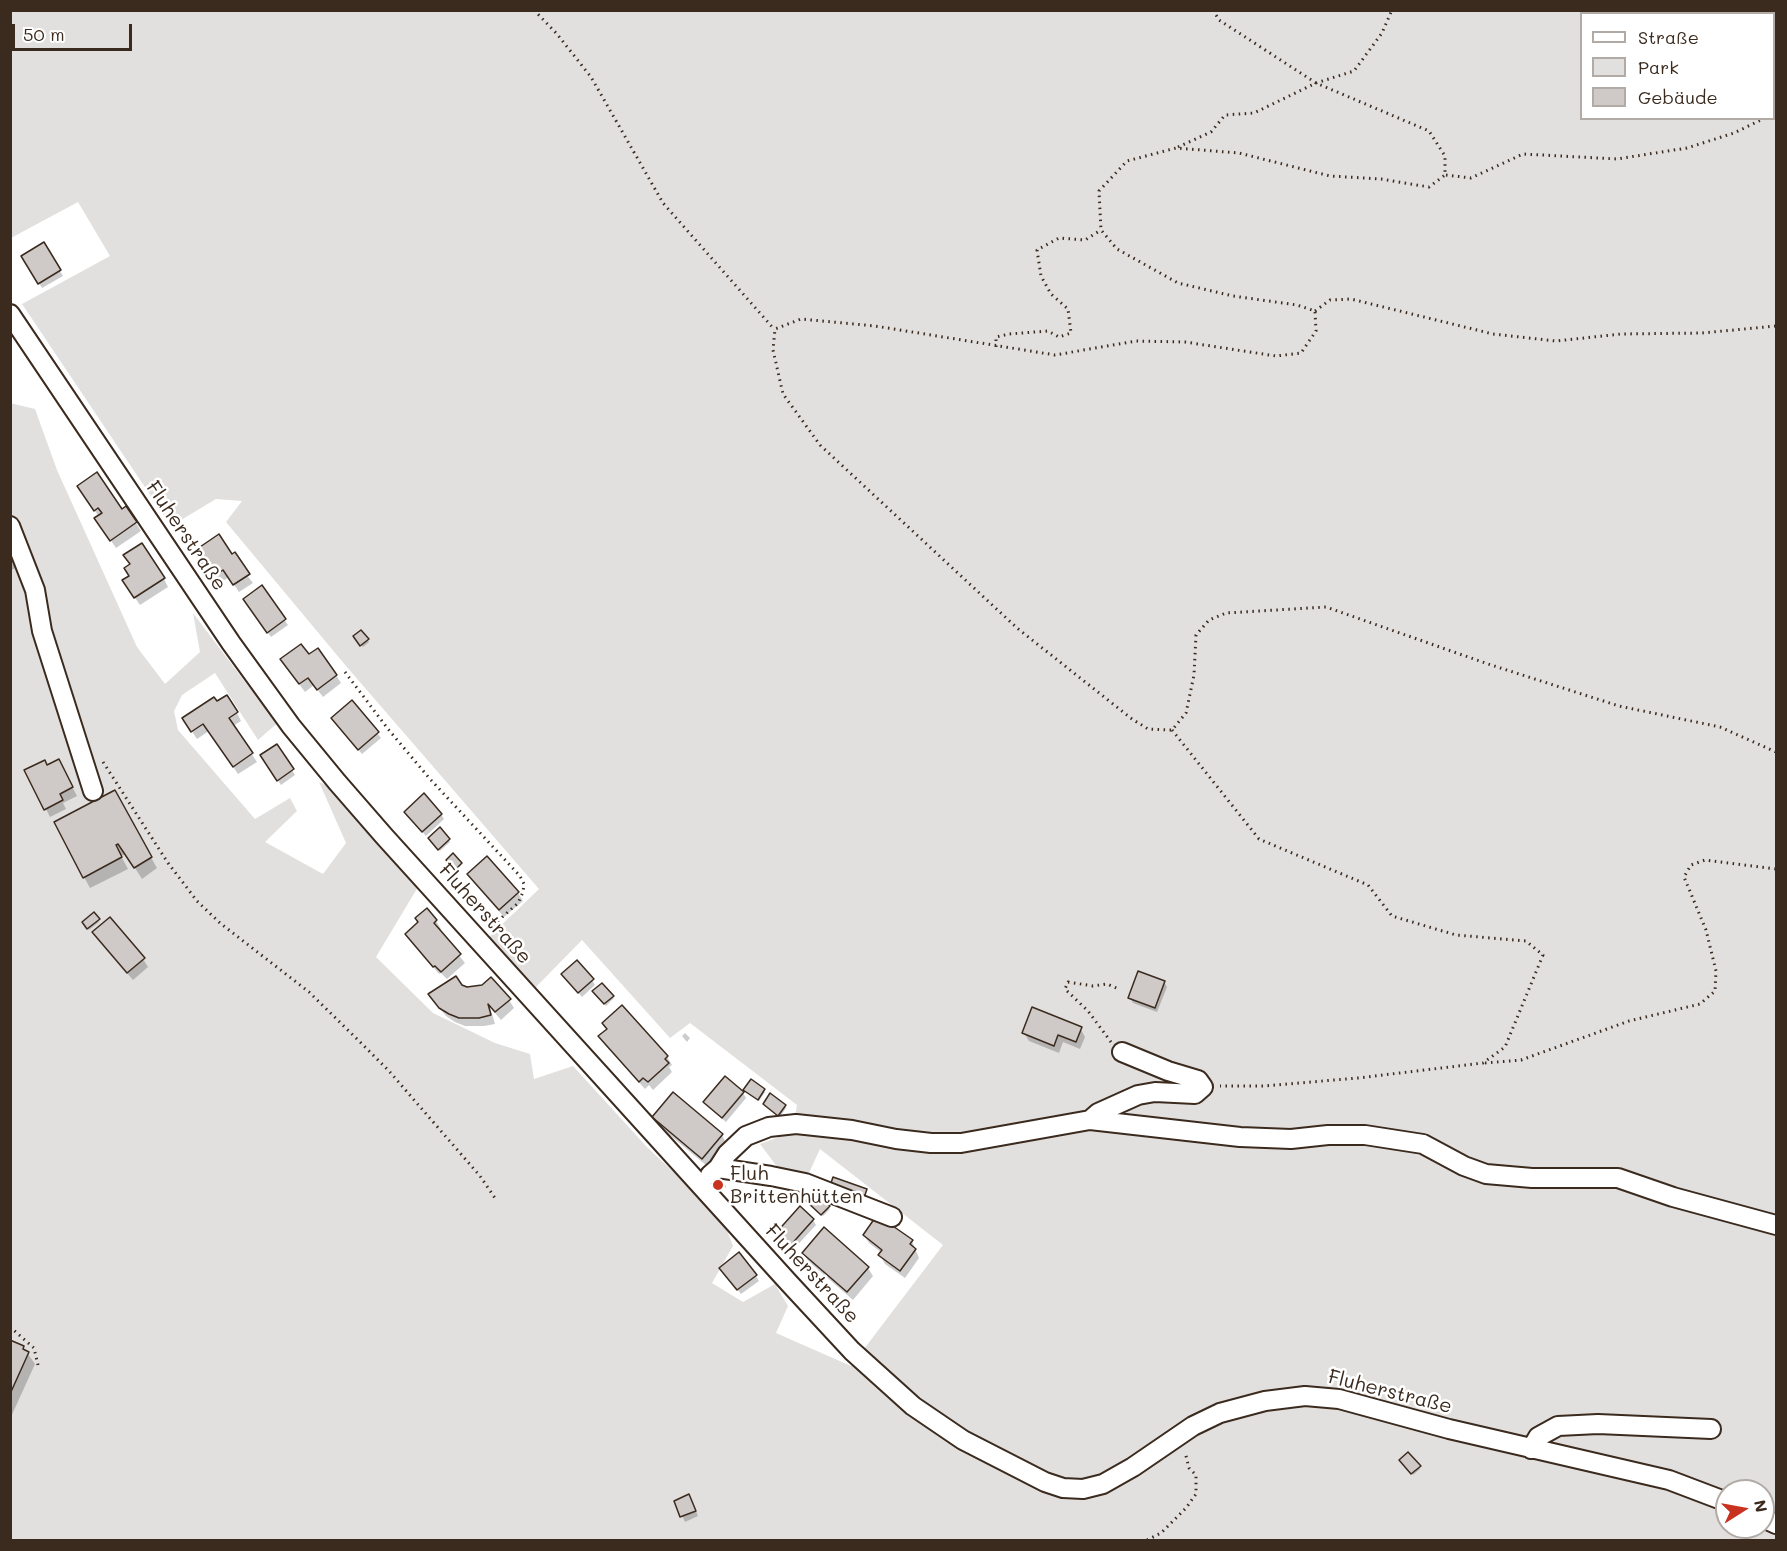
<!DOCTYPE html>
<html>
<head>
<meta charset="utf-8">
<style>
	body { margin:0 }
	#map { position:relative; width:1787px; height:1551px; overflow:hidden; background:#fff; font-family:Mali,sans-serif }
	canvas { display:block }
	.frame { position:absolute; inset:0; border:12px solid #3b2a1e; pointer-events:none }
	.legend { position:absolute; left:1580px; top:12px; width:195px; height:108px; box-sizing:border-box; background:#fff; border:2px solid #b1aaa5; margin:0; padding:8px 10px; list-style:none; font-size:18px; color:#3b2a1e }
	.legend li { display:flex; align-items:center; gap:12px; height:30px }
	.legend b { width:30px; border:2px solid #b1aaa5 }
	.north { position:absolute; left:1715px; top:1479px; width:60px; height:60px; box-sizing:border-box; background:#fff; border:2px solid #b1aaa5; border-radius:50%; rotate:79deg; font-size:16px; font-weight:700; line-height:24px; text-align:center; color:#3b2a1e }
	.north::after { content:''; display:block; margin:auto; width:21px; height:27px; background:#c8321e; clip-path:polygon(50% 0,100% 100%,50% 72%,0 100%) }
	.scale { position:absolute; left:12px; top:24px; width:120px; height:27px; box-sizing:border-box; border:3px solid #3b2a1e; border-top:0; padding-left:8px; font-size:18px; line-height:21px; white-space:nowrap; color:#3b2a1e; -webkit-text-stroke:4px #fff; paint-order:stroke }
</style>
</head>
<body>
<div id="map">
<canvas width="1787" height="1551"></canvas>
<div class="frame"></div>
<ul class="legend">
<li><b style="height:8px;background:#fff"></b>Straße</li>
<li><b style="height:16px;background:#e2e0de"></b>Park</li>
<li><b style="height:16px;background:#cfcac7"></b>Gebäude</li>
</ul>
<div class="north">N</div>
<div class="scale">50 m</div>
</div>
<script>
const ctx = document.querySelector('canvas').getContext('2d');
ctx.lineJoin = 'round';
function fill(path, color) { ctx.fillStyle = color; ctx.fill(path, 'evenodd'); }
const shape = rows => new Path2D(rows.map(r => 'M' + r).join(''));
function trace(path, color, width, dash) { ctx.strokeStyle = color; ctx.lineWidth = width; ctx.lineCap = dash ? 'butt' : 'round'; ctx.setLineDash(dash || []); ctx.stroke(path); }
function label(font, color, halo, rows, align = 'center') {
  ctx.font = font + ' Mali,sans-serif'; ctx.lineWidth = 5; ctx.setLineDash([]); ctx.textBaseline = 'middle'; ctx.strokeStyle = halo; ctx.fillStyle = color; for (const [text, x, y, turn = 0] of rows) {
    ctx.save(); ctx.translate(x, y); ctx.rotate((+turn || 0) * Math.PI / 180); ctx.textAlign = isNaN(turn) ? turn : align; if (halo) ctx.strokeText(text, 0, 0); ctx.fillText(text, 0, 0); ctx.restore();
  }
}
const green = shape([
	[11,11,1776,11,1776,1540,11,1540,10,403,35,409,57,470,137,647,165,684,200,652,193,613,267,711,281,720,258,740,215,673,182,695,174,711,178,730,255,819,290,798,297,811,265,842,323,874,346,843,319,782,338,790,418,887,376,957,433,1013,495,1043,530,1054,534,1079,573,1066,646,1146,722,1218,733,1246,712,1283,743,1302,775,1284,788,1306,776,1333,851,1366,943,1245,820,1149,809,1173,778,1168,760,1144,792,1132,797,1105,690,1023,670,1038,582,940,536,987,489,937,539,889,346,666,226,522,242,501,216,499,171,526,22,304,110,256,78,202,11,238],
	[1582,14,1774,14,1774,118,1582,118],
	[1727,1491,1763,1491,1763,1527,1727,1527]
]);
const shadow = shape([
	[43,244,63,276,42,288,23,257],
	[84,495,122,511,136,523,141,531,116,548,101,526,99,517],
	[232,556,253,583,239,592,229,577,217,585,200,559],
	[10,557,17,567,10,571],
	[164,579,168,587,140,605,129,589],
	[261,587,288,625,271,637,248,604],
	[361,632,369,642,363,647,354,637],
	[309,656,336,675,341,683,323,697,314,685,305,692,287,668],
	[352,702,381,738,362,754,336,723],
	[217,704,237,713,241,721,233,726,257,762,238,774,209,731,197,739,189,727],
	[276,746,295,775,281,785,265,761],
	[47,767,63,769,77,796,63,803,66,809,50,817,46,809],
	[114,792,157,868,142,879,126,854,121,856,128,869,90,888,84,877],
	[441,814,444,819,426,836,409,817],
	[440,829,450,842,440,851,431,840],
	[487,858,518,893,523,901,504,917,474,883,469,874],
	[94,914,99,922,89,930,84,923],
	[436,921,441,929,439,931,465,963,447,979,441,973,439,974,407,935,420,923],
	[99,940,143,959,148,967,133,980],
	[566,979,592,980,595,985,582,997],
	[1164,982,1167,987,1157,1012,1133,1003,1130,998],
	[461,986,509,1000,514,1008,501,1020,490,1007,495,1024,484,1026,465,1026,455,1022,446,1016,435,1002],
	[595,994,613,997,614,998,606,1006],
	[1080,1028,1085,1037,1080,1049,1063,1042,1059,1053,1029,1041,1024,1033],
	[685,1033,690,1038,687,1042,682,1036],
	[600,1037,667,1057,672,1065,669,1067,672,1072,653,1090,649,1085,645,1089,605,1045],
	[752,1081,765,1092,759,1101,746,1092],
	[743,1093,746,1098,726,1122,708,1107,705,1102],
	[764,1104,785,1106,786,1108,780,1117],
	[654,1117,722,1135,726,1143,707,1166,659,1126],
	[719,1178,726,1186,726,1188,719,1181],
	[809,1203,828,1207,830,1209,823,1216],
	[813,1220,816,1225,792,1251,777,1234],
	[824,1229,868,1268,873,1276,853,1300,808,1261,804,1253],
	[864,1235,912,1241,919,1258,905,1278,885,1264,880,1255,882,1253,869,1243],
	[724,1273,756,1276,759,1281,741,1294],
	[10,1342,23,1347,35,1364,10,1419],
	[1402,1462,1419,1467,1420,1469,1413,1475],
	[692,1501,698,1516,685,1522,676,1502]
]);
const building = shape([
	[44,242,61,270,38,284,21,256,44,242],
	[97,472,122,509,126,506,137,522,110,541,94,518,102,513,98,508,94,511,77,486,97,472],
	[219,534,232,554,235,552,250,574,233,585,223,570,211,578,194,551,219,534],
	[142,543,165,578,134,598,122,580,129,576,124,568,130,564,123,555,142,543],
	[262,585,286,619,267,633,243,599,262,585],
	[361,630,369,639,360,646,353,636,361,630],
	[301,644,309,654,318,648,337,675,317,690,308,678,299,684,280,659,301,644],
	[227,695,238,712,229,718,253,753,233,767,203,724,191,732,182,718,214,697,217,701,227,695],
	[352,700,379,732,358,750,331,718,352,700],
	[277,744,294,769,277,781,260,755,277,744],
	[59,759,73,787,60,794,63,800,44,810,24,770,45,760,47,765,59,759],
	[115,790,152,857,134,868,118,844,116,845,122,857,83,878,54,822,115,790],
	[424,793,442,814,422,832,404,812,424,793],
	[440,827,450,839,438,850,428,838,440,827],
	[453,853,462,863,455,870,446,860,453,853],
	[487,856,519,892,499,910,467,874,487,856],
	[427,908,437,920,434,923,461,954,441,972,435,966,433,967,405,934,418,922,415,918,427,908],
	[94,912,100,919,87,929,82,922,94,912],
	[110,917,145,958,127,973,92,932,110,917],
	[577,960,594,979,578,993,561,974,577,960],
	[1138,971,1165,981,1155,1008,1128,998,1138,971],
	[456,976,462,985,467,987,482,985,491,977,511,999,495,1012,488,1004,491,1015,479,1018,459,1018,449,1014,439,1008,428,994,456,976],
	[602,983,614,996,604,1004,592,991,602,983],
	[622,1005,668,1056,665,1059,669,1063,648,1082,643,1078,639,1082,598,1036,607,1029,602,1023,622,1005],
	[1032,1007,1082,1027,1076,1042,1058,1035,1054,1046,1022,1033,1032,1007],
	[725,1076,744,1092,722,1118,703,1102,725,1076],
	[751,1079,765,1089,758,1100,743,1090,751,1079],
	[673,1092,723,1134,702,1159,652,1117,673,1092],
	[770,1093,786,1105,778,1116,763,1104,770,1093],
	[833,1177,867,1189,864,1198,830,1186,833,1177],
	[814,1191,830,1206,821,1215,806,1201,814,1191],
	[800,1206,814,1219,789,1247,775,1234,800,1206],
	[877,1215,913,1240,910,1244,916,1249,900,1271,878,1255,882,1250,863,1235,877,1215],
	[824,1227,869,1267,847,1292,802,1253,824,1227],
	[739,1252,757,1275,737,1290,719,1268,739,1252],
	[10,1340,24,1346,23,1349,29,1352,10,1394,10,1340],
	[1408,1452,1421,1466,1411,1474,1399,1460,1408,1452],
	[689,1494,696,1511,680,1517,674,1501,689,1494]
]);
const path = shape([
	[534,10,557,34,591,77,663,203,774,329],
	[1213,10,1219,20,1316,83,1429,131,1445,156,1445,175,1429,187,1381,179,1330,176,1239,153,1176,148,1127,161,1099,191,1101,230,1117,249,1178,283,1233,296,1297,305,1315,311,1316,331,1301,353,1276,356,1185,342,1136,341,1055,355,875,326,801,319,775,329,773,350,783,394,820,445,1017,628,1132,719,1148,729,1172,730,1186,713,1194,675,1196,635,1209,620,1226,613,1326,607,1488,664,1619,706,1720,727,1776,752],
	[1774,115,1776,113],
	[1178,147,1211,132,1225,115,1254,113,1316,83,1354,71,1382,33,1392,10],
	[1446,175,1471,178,1523,154,1617,159,1687,148,1734,133,1765,118],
	[1315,311,1330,300,1351,299,1493,334,1556,341,1621,334,1702,333,1776,326],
	[996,347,996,337,1009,334,1048,331,1059,337,1071,333,1068,309,1051,294,1041,276,1037,250,1059,238,1085,240,1101,230],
	[345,672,388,729,430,779,520,876,524,884,523,892,518,903,490,928],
	[1172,730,1259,839,1368,885,1392,916,1456,935,1526,941,1543,955,1505,1047,1483,1063,1358,1078,1264,1086,1220,1086],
	[103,762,168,863,197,901,220,923,309,992,358,1040,389,1071,480,1176,495,1198],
	[1111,1042,1088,1011,1065,989,1068,982,1093,986,1107,984,1119,989],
	[1485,1063,1521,1060,1629,1021,1700,1004,1715,991,1716,971,1706,930,1684,877,1691,865,1705,860,1776,869],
	[10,1327,34,1348,38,1365],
	[1147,1540,1161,1533,1186,1508,1196,1494,1196,1475,1189,1468,1185,1452]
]);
const minor = shape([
	[10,314,231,643,291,726,337,782,384,836,789,1283,852,1351,913,1406,963,1440,1045,1482,1063,1488,1083,1489,1103,1484,1133,1467,1193,1426,1220,1413,1265,1401,1305,1396,1339,1399,1449,1429,1669,1480,1727,1502],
	[10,526,35,590,42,631,93,791],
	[1090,1120,1098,1113,1138,1095,1155,1092,1195,1094,1203,1087,1198,1080,1168,1071,1122,1052],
	[718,1168,727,1154,746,1136,769,1127,796,1124,852,1130,896,1139,931,1143,961,1143,1090,1120,1240,1137,1291,1139,1328,1135,1365,1135,1423,1144,1464,1166,1486,1174,1532,1178,1618,1178,1673,1197,1776,1225],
	[710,1175,718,1168,771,1176,805,1183,892,1217],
	[1531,1449,1538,1437,1558,1426,1598,1424,1711,1429],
	[1763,1518,1776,1524]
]);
const markers = [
	[718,1185,6,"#c8321e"]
];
const streetNames = [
	["Fluherstraße",186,536,56],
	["Fluherstraße",485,914,48],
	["Fluherstraße",812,1274,47],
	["Fluherstraße",1390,1392,14]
];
const poiNames = [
	["Fluh",730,1174],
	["Brittenhütten",730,1197]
];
fill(green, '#e2e0de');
fill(shadow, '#0003');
fill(building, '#cfcac7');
trace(building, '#3b2a1e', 1.5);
trace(minor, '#3b2a1e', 22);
trace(path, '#3b2a1e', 3, [1.5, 4.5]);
trace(minor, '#fff', 18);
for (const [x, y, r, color] of markers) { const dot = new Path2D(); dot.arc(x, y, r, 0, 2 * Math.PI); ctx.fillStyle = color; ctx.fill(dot); trace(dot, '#fff', 2); }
label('20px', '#3b2a1e', '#fff', streetNames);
label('20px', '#3b2a1e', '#fff', poiNames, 'left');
</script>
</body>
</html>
